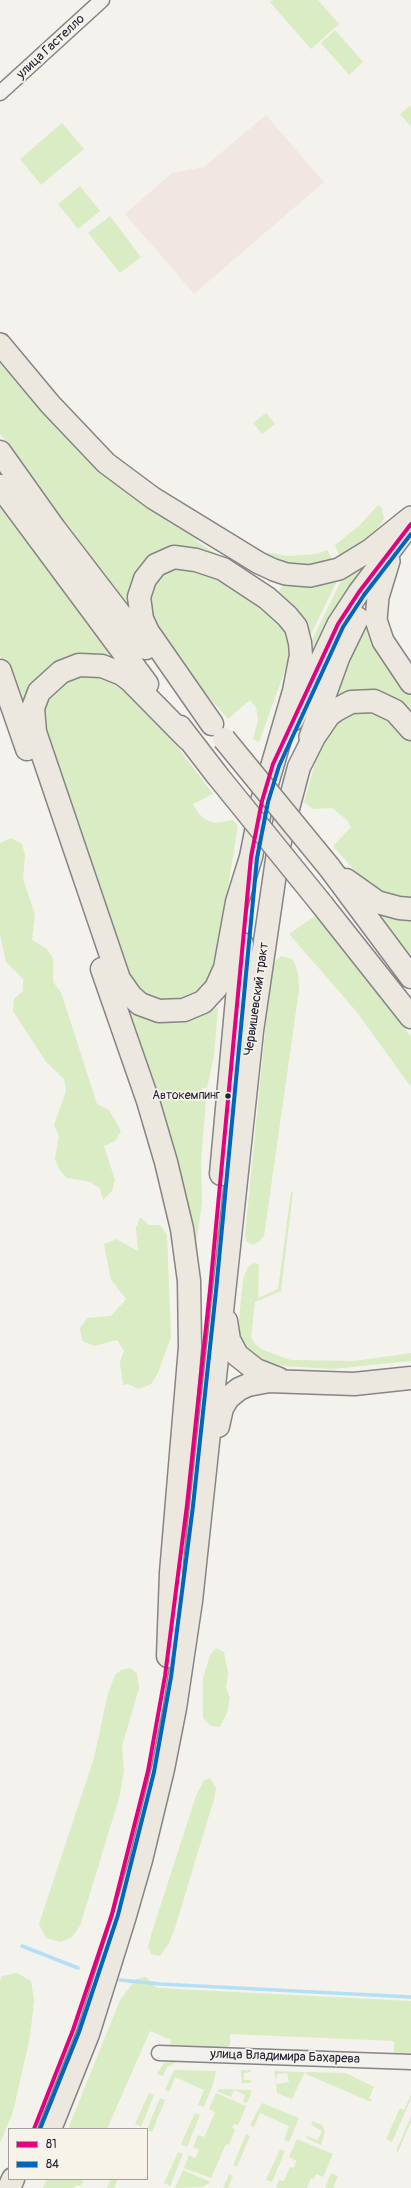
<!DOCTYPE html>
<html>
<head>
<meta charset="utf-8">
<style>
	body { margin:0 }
	#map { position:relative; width:411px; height:2188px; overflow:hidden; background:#f4f2ec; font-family:Pangolin,sans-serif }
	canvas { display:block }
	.legend { position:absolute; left:8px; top:2128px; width:140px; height:52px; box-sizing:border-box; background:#f7f3e8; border:1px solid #a29fa3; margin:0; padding:5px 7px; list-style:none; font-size:12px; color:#22223b }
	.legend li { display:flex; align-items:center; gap:8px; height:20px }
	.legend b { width:20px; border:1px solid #a29fa3 }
</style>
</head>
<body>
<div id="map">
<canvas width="411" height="2188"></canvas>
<ul class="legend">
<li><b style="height:5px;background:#e5007d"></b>81</li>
<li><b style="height:5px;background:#0065bd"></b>84</li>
</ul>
</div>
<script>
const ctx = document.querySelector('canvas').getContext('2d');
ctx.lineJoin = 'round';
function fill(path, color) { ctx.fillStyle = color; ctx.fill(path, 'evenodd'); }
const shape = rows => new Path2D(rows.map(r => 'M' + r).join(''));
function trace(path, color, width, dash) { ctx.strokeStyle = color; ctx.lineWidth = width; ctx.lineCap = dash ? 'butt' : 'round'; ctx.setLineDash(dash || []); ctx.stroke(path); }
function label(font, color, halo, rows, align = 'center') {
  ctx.font = font + ' Pangolin,sans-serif'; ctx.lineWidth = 3.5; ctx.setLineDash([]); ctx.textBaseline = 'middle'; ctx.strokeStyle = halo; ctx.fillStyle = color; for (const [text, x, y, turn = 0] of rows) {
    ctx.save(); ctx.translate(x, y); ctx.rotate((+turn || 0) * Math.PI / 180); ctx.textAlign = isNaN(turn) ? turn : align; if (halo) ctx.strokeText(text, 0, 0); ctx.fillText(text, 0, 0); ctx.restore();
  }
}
const built = shape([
	[266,115,324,182,194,294,125,214,172,173,204,167]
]);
const green = shape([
	[273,0,318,0,339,24,311,49,270,2],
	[335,30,363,62,349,75,321,43],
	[411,105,411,127,400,114],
	[62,123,84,149,41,185,20,159],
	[80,186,100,211,78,229,58,204],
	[110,216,141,257,120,273,88,233],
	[0,357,105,474,148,507,198,536,196,541,279,591,286,580,339,577,307,642,305,632,180,547,131,610,96,566,0,434],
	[266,413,275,424,262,434,253,423],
	[157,486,251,546,265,552,289,556,316,554,327,550,334,563,323,567,284,567,155,489],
	[0,502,117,662,99,658,25,708,16,700,0,654],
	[378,505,382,508,384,518,382,522,367,542,341,561,335,545,360,525],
	[366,559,334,616,306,671,308,648,345,573],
	[179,565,204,570,249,595,287,628,290,649,285,670,259,742,253,739,258,720,256,707,250,700,228,719,167,649,147,604,155,578],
	[369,611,411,694,411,717,332,704,333,690],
	[106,673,151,712,213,794,193,804,199,814,208,821,216,823,233,820,238,826,219,942,210,976,197,992,179,1001,162,1003,133,988,41,728,46,693,70,675],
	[379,708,410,739,411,743,411,900,403,901,369,887,333,846,351,827,346,819,332,808,313,809,304,802,323,736,339,714],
	[11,838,22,844,25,855,23,879,35,914,32,940,46,948,53,958,53,982,61,992,97,1104,109,1110,121,1131,115,1141,104,1146,115,1180,112,1191,103,1200,100,1188,90,1182,67,1178,59,1169,55,1158,59,1136,54,1125,66,1091,64,1079,46,1062,13,1011,14,999,23,991,23,979,6,962,0,935,0,843],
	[374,908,411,916,411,962,400,949],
	[315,916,353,958,411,1037,411,1087,356,1011,289,934],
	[281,956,292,959,295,964,298,974,299,990,264,1236,260,1241,253,1245,246,1241,245,1235,271,973,276,960],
	[123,1001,213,1005,218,1008,214,1056,207,1088,202,1088,201,1099,206,1100,201,1162,202,1203,195,1252],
	[291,1192,293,1192,281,1291,255,1302,251,1337,255,1344,263,1350,291,1360,354,1361,411,1353,411,1361,332,1369,284,1366,268,1363,251,1356,240,1342,238,1330,243,1279,248,1267,254,1263,259,1265,258,1298,278,1289],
	[140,1217,149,1225,160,1225,167,1235,171,1337,158,1373,151,1384,139,1389,128,1384,123,1385,120,1362,124,1351,117,1340,94,1346,82,1341,80,1328,87,1318,111,1316,126,1299,111,1280,104,1244,116,1239,138,1251,136,1228],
	[216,1648,224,1652,228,1674,226,1688,230,1698,227,1713,220,1727,211,1726,203,1718,203,1678,210,1655],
	[130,1668,137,1673,139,1688,122,1746,124,1770,120,1795,80,1926,72,1937,61,1942,46,1938,39,1924,94,1758,108,1693,115,1675,121,1670],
	[210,1778,216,1788,214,1799,174,1931,168,1945,160,1956,151,1954,148,1947,151,1935,196,1796,204,1780],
	[17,1973,31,1981,34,2000,30,2037,13,2112,0,2143,0,1981,2,1976],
	[146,1977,157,1988,411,2001,411,2057,397,2056,394,2053,394,2041,230,2034,230,2045,225,2049,173,2048,170,2044,171,2040,150,2031,107,2129,68,2129,120,2000,136,1979],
	[172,2061,245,2062,177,2062,167,2067,163,2076,157,2074,164,2063],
	[269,2063,390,2068,391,2069,268,2064],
	[174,2070,216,2071,213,2084,204,2107,198,2105,204,2090,175,2077,169,2092,165,2090],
	[241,2070,251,2070,251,2072,244,2073,244,2080,251,2080,251,2083,242,2083],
	[274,2071,305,2072,292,2099,277,2093,276,2082,278,2084,289,2082,287,2073,277,2074,277,2079,276,2079],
	[307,2072,346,2073,374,2087,369,2098,371,2099,371,2102,306,2074],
	[219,2089,251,2090,251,2093,247,2103,243,2102,245,2095,234,2090,231,2097,217,2091],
	[149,2093,154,2095,141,2127,135,2124],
	[216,2093,246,2106,238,2125,234,2124,232,2128,235,2130,229,2145,226,2144,211,2178,184,2168,189,2155,195,2158,199,2150,193,2147,198,2135,204,2137,214,2115,215,2112,209,2109],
	[411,2095,411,2099,392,2142,386,2139,400,2108,404,2110],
	[160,2098,165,2100,152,2132,147,2129],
	[262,2103,299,2118,289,2142,284,2140,289,2126,260,2113,254,2127,250,2125],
	[195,2113,200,2115,187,2147,181,2144],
	[411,2116,411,2122,398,2152,396,2151],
	[313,2121,322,2125,325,2131,321,2145,306,2138,307,2136,318,2140,322,2131,311,2125],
	[246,2134,250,2136,237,2167,233,2165],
	[297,2139,333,2154,323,2177,316,2174,314,2179,311,2178,307,2188,276,2188,279,2180,284,2181,290,2167,294,2168,295,2164,297,2161,289,2157],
	[280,2149,285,2151,272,2182,266,2180],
	[178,2152,183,2154,170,2186,164,2183],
	[183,2170,211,2182,202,2187,175,2188],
	[331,2173,338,2176,333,2188,325,2188],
	[229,2174,233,2176,228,2188,223,2188],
	[47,2179,84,2179,81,2186,77,2185,72,2188,43,2188],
	[111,2179,118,2179,114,2188,107,2188]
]);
const stream = shape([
	[22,1946,78,1968],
	[120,1980,160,1984,411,1997]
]);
const street = shape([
	[0,93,102,0],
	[159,2053,411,2062]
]);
const primary = shape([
	[0,344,50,404,106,463,153,498,259,563,274,570,286,574,310,576,339,569,370,550,411,517],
	[389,561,378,597,376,620,383,641,411,683],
	[293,720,338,624,359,592,402,535],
	[310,737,339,657,358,618]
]);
const highway = shape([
	[0,452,54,528,146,648],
	[0,486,147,684],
	[0,671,27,749],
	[180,727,217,775],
	[188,739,131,681,122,674,102,666,79,665,61,672,39,692,33,708,35,732,119,979,131,996,140,1004,159,1011,184,1010,203,1002,216,988,225,968,237,902,251,857,262,801,294,691,301,655,300,643,296,627,287,616,267,598,223,569,196,560,174,557,156,565,145,579,139,597,142,619,148,632,212,724],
	[329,867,411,977],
	[346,880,377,902,399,908,411,909],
	[320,902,411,1017],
	[102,969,148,1101,166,1162,182,1229,189,1281,190,1347,171,1573,168,1656],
	[221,1174,242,944],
	[226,1321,229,1340,237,1355,256,1370,279,1379],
	[218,1426,222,1408,228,1398,239,1389,248,1385,269,1381,354,1384,411,1378],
	[50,2129,88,2034,124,1919,141,1860,163,1769,175,1708,191,1601,252,1031,279,846,286,816,299,767,314,737,329,715,336,710,351,702,374,701,395,711,411,729],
	[9,2188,13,2179]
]);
const highwayBridge = shape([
	[224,739,329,867],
	[217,775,320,902]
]);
const bus1 = shape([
	[34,2129,73,2030,112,1914,148,1771,165,1676,187,1505,210,1290,251,857,262,801,273,764,338,624,359,592,411,524]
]);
const bus2 = shape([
	[40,2129,79,2032,118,1915,154,1772,171,1677,193,1506,216,1291,257,858,268,802,279,766,343,627,364,595,411,534]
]);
const markers = [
	[228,1096,3.5,"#22223b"]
];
const busNames = [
	["Автокемпинг",220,1096]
];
const streetNames = [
	["улица Гастелло",51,47,-43],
	["Червишевский тракт",257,999,-82],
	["улица Владимира Бахарева",285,2057,2]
];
fill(built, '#f2e6e3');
fill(green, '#d9ecc3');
trace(stream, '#b4e0f6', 3.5);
trace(street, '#858486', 17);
trace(primary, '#858486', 24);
trace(highway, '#858486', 25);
trace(street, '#f2f1ed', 14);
trace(primary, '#ece8df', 21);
trace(highway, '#ece8df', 22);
trace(highwayBridge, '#858486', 25, []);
trace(highwayBridge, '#ece8df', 22);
trace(bus1, '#e5007d', 4);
trace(bus2, '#0065bd', 4);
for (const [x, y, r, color] of markers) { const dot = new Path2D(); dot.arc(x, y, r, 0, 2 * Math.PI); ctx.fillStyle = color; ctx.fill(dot); trace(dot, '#f7f3e8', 1.5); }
label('12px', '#22223b', '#f7f3e8', busNames, 'right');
label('13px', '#22223b', '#f7f3e8', streetNames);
</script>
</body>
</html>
